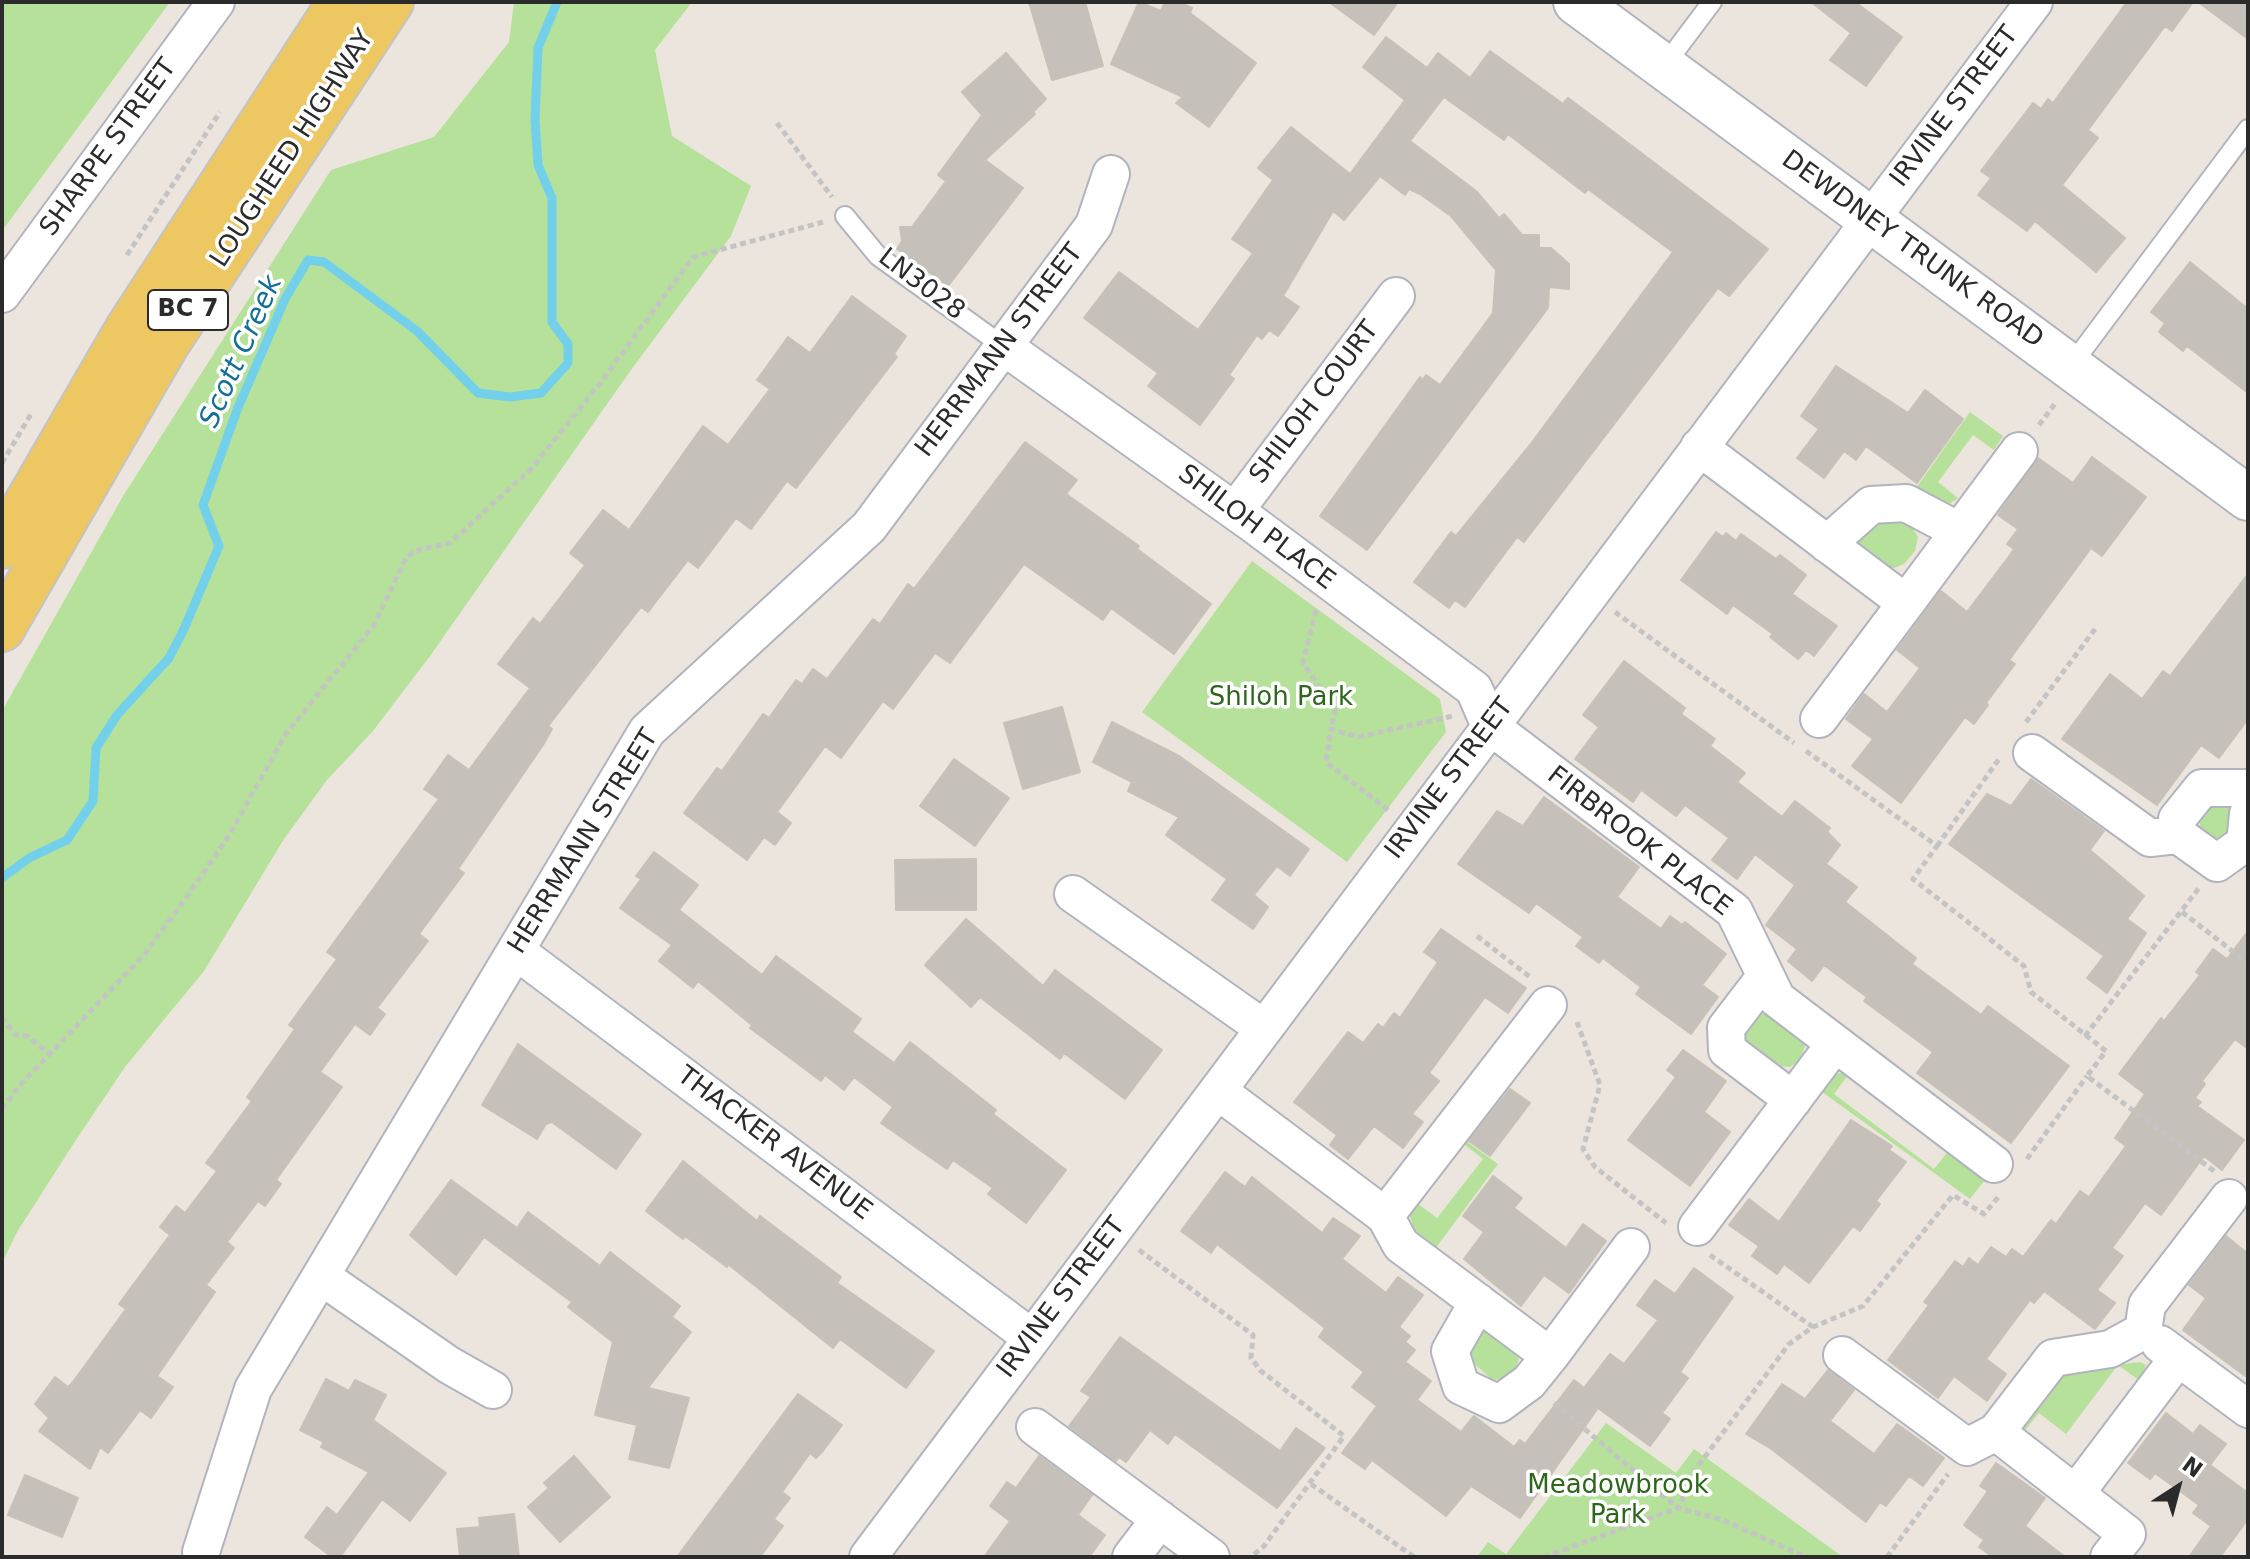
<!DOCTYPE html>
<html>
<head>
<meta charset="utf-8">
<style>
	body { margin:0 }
	#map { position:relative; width:2250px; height:1559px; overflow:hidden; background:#ece5dd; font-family:"DejaVu Sans",sans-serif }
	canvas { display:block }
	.frame { position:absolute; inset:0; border:4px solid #2b2b2b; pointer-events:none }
	.north { position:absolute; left:2138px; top:1447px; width:80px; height:80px; -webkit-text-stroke:6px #fff; paint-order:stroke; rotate:36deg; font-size:22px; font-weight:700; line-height:32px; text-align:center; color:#2b2b2b }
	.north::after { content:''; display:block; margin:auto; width:28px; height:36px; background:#2b2b2b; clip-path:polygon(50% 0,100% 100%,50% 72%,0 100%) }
</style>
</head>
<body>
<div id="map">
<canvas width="2250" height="1559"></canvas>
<div class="frame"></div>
<div class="north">N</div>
</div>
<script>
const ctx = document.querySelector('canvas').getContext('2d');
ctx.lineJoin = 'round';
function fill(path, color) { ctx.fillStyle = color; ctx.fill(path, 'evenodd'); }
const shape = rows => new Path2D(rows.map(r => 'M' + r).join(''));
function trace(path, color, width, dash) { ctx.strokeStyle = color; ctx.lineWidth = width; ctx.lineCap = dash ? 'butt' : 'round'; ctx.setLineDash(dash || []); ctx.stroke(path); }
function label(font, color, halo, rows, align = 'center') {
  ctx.font = font + ' "DejaVu Sans",sans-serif'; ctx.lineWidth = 7; ctx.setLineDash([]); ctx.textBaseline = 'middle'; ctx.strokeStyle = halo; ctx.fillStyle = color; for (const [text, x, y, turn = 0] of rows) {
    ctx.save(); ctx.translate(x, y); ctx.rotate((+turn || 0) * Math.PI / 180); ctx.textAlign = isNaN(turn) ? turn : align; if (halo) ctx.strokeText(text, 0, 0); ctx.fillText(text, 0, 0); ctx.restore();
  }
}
const green = shape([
	[2,2,170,2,2,231],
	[514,2,692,2,655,50,672,136,751,186,731,236,631,370,430,656,373,731,327,780,284,839,204,971,125,1067,72,1146,17,1232,2,1263,2,711,123,496,331,170,434,137,509,42],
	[1970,412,2003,436,1994,450,1973,435,1938,482,1958,498,1948,505,1939,505,1916,488],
	[1875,511,1910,524,1918,537,1915,551,1904,564,1891,569,1863,548,1856,539],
	[1252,561,1440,699,1446,732,1347,862,1142,712],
	[2232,800,2232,830,2217,839,2207,836,2199,829,2202,806],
	[1759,1013,1772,1015,1798,1033,1805,1046,1800,1060,1790,1067,1777,1066,1744,1038,1744,1027],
	[1838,1073,1849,1074,1834,1094,1934,1169,1950,1149,1992,1171,1970,1199,1818,1089],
	[1462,1138,1498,1164,1435,1249,1414,1229,1409,1213,1414,1201,1437,1218,1483,1159,1460,1141],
	[1484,1332,1493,1333,1519,1358,1516,1368,1504,1379,1492,1380,1467,1357,1475,1338],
	[2140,1362,2146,1365,2140,1381,2118,1365,2066,1434,2039,1413,2022,1434,2021,1426,2057,1373],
	[1606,1423,1676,1473,1694,1449,1843,1557,1477,1557,1488,1542,1506,1554]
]);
const stream = shape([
	[2,878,29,858,67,840,93,801,96,748,117,715,169,658,184,629,219,546,203,505,237,410,285,299,308,260,324,262,417,331,478,393,510,397,541,393,568,363,568,344,552,322,552,198,538,165,535,119,538,48,557,2]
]);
const building = shape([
	[1029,2,1085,2,1103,66,1052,80,1029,2],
	[1139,2,1161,11,1165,2,1178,2,1192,8,1190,13,1256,63,1209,127,1176,103,1183,97,1111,64,1139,2],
	[1329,2,1398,2,1374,35,1329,2],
	[1811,2,1855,2,1902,37,1866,86,1830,60,1851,33,1811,2],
	[2127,2,2193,2,2172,31,2165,26,2088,130,2098,138,2062,185,2125,238,2096,272,2035,221,2027,231,1978,195,1991,178,1981,171,2033,103,2041,109,2048,99,2053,103,2127,2],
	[2198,2,2248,2,2248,39,2198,2],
	[1386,37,1427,68,1438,53,1470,78,1490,51,1563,104,1568,98,1603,124,1768,249,1729,296,1718,288,1524,542,1517,537,1465,607,1455,600,1449,608,1414,582,1451,532,1456,536,1530,445,1673,252,1588,189,1585,193,1508,134,1504,140,1444,97,1410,141,1476,191,1499,218,1504,214,1522,235,1539,235,1539,248,1551,248,1569,264,1569,289,1549,287,1548,308,1367,550,1320,516,1420,377,1423,380,1426,375,1440,385,1493,313,1496,270,1451,216,1420,194,1409,189,1405,195,1380,176,1344,220,1333,211,1283,296,1299,307,1278,336,1269,330,1262,339,1257,335,1229,375,1234,379,1200,425,1148,386,1158,373,1084,318,1119,272,1198,330,1253,253,1232,239,1273,180,1258,168,1291,127,1350,174,1405,100,1363,67,1386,37],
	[1006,53,1046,99,1033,112,1035,114,985,160,1023,188,948,286,897,249,902,241,900,227,912,227,946,181,938,175,982,115,962,92,1006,53],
	[2190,262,2248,309,2248,393,2187,346,2183,351,2159,332,2165,323,2151,312,2190,262],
	[852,296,906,336,894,354,897,357,796,488,787,481,751,529,736,518,698,568,688,560,648,612,641,607,548,726,552,729,543,745,458,869,464,873,419,934,428,941,377,1008,385,1014,370,1035,355,1024,320,1072,342,1087,276,1180,281,1184,265,1206,258,1201,227,1242,234,1248,206,1285,215,1292,157,1376,173,1387,151,1418,140,1410,108,1453,100,1447,90,1469,39,1431,49,1418,35,1404,55,1377,68,1387,73,1382,126,1309,119,1304,170,1235,160,1227,176,1206,185,1213,217,1171,206,1163,252,1101,247,1097,295,1029,289,1025,337,959,327,952,439,799,424,789,448,755,469,770,530,688,498,664,533,618,540,624,585,565,570,553,603,510,629,530,703,426,728,445,770,389,757,380,788,337,810,353,852,296],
	[1836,366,1908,413,1925,390,1963,419,1917,483,1866,446,1856,460,1844,451,1824,478,1797,458,1819,429,1801,416,1836,366],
	[1025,442,1077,480,1066,494,1139,546,1137,549,1211,604,1174,654,1111,608,1103,620,1024,564,950,663,935,653,893,709,883,701,841,758,825,746,777,812,791,823,775,845,764,837,747,860,684,813,717,768,722,771,763,714,769,718,796,680,802,684,813,669,827,679,873,619,880,624,908,584,914,589,1025,442],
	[2092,457,2146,497,2102,556,2091,548,2009,660,2015,664,1986,703,1988,705,1974,724,1965,717,1901,803,1852,766,1873,739,1846,719,1864,694,1887,712,1920,668,1897,650,1941,591,1967,612,2010,555,2014,549,2007,544,2018,529,1998,515,2038,458,2073,483,2092,457],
	[1716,532,1723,537,1726,533,1736,541,1741,534,1776,559,1780,555,1806,575,1792,594,1837,626,1814,656,1806,650,1798,659,1770,637,1773,634,1733,605,1727,614,1681,580,1716,532],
	[2248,574,2248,719,2219,758,2201,745,2157,805,2062,739,2110,674,2142,699,2163,671,2170,676,2248,574],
	[1624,661,1685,708,1681,714,1715,739,1710,746,1745,773,1737,782,1782,817,1795,801,1830,828,1827,832,1840,845,1826,864,1857,887,1845,902,1916,958,1912,964,1981,1015,1988,1006,2069,1066,2011,1143,1917,1073,1933,1052,1864,1001,1867,997,1824,965,1812,981,1788,961,1797,949,1766,925,1795,885,1755,854,1737,879,1712,860,1729,838,1685,805,1676,816,1641,790,1633,802,1575,759,1599,727,1583,715,1624,661],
	[1062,707,1080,772,1023,789,1004,723,1062,707],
	[1112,722,1179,756,1309,849,1290,876,1277,866,1254,895,1268,907,1253,929,1212,900,1227,879,1166,835,1179,817,1128,791,1132,782,1093,762,1112,722],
	[954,759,1009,798,975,846,920,806,954,759],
	[2031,779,2104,831,2090,850,2144,896,2127,919,2146,933,2107,993,2087,978,2104,956,1949,844,1987,794,2011,806,2031,779],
	[1544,797,1639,867,1617,897,1661,929,1670,916,1682,925,1685,922,1726,954,1702,985,1718,997,1691,1034,1636,994,1641,987,1603,958,1599,963,1576,946,1583,937,1536,903,1529,913,1458,864,1497,811,1523,826,1544,797],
	[654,852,698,885,679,910,762,975,776,956,861,1019,852,1032,894,1063,910,1042,996,1110,993,1114,1066,1170,1026,1223,988,1194,993,1188,953,1160,947,1169,881,1123,893,1107,854,1077,844,1090,825,1075,821,1081,750,1028,752,1025,698,981,693,988,659,961,672,945,620,908,641,879,636,876,654,852],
	[976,859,976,910,896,910,895,860,976,859],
	[966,919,1043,986,1055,970,1162,1050,1125,1099,1064,1053,1060,1059,980,997,971,1007,925,965,966,919],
	[1441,929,1526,988,1508,1013,1485,997,1429,1073,1439,1081,1412,1114,1423,1122,1403,1148,1374,1126,1348,1159,1330,1145,1337,1135,1294,1102,1348,1032,1363,1043,1378,1024,1383,1028,1394,1013,1400,1018,1438,962,1424,952,1441,929],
	[2248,931,2248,1049,2235,1039,2202,1081,2205,1084,2195,1098,2201,1102,2197,1106,2244,1140,2222,1170,2204,1156,2161,1215,2145,1203,2112,1248,2123,1256,2097,1290,2115,1303,2095,1329,2044,1291,2034,1303,2030,1300,1986,1359,2006,1374,1987,1401,1954,1376,1938,1398,1888,1360,1929,1305,1924,1302,1955,1261,1963,1267,1969,1258,1978,1265,1991,1247,2006,1257,2012,1249,2023,1257,2051,1220,2056,1224,2080,1191,2089,1197,2126,1146,2115,1138,2145,1094,2119,1074,2161,1018,2164,1021,2200,975,2196,972,2213,949,2227,959,2248,931],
	[518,1044,641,1134,616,1169,552,1122,546,1124,537,1139,482,1105,518,1044],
	[1683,1050,1726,1081,1704,1112,1730,1132,1690,1186,1628,1140,1676,1077,1667,1070,1683,1050],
	[1510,1089,1530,1103,1490,1156,1469,1141,1510,1089],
	[1851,1120,1892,1146,1889,1150,1906,1162,1876,1201,1880,1204,1860,1231,1853,1226,1809,1283,1784,1264,1777,1274,1752,1256,1759,1246,1729,1225,1749,1199,1779,1222,1851,1120],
	[683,1161,757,1221,760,1216,841,1277,837,1283,934,1351,906,1388,840,1339,833,1348,728,1264,727,1267,685,1236,683,1239,646,1211,683,1161],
	[1225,1172,1245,1187,1252,1177,1322,1233,1333,1218,1360,1236,1342,1259,1386,1293,1398,1277,1423,1295,1399,1327,1410,1336,1405,1342,1415,1350,1405,1362,1431,1381,1417,1400,1461,1432,1474,1416,1514,1447,1520,1440,1525,1444,1574,1380,1584,1388,1610,1354,1624,1364,1658,1320,1637,1305,1655,1280,1675,1294,1694,1268,1733,1297,1680,1372,1688,1378,1662,1413,1670,1419,1650,1446,1598,1408,1520,1518,1471,1486,1446,1516,1372,1460,1365,1469,1342,1453,1377,1406,1352,1387,1364,1372,1319,1337,1325,1328,1217,1244,1211,1253,1181,1231,1225,1172],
	[1493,1176,1522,1198,1514,1208,1566,1248,1583,1224,1606,1241,1569,1293,1544,1275,1521,1306,1464,1259,1484,1232,1463,1216,1493,1176],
	[451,1180,517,1228,528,1212,600,1266,610,1252,680,1306,672,1317,691,1332,648,1388,689,1398,669,1468,629,1459,637,1425,595,1415,613,1342,568,1307,572,1302,484,1237,456,1275,410,1235,451,1180],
	[2226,1236,2248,1254,2248,1378,2183,1330,2206,1298,2189,1285,2226,1236],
	[1120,1337,1280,1451,1296,1428,1325,1448,1277,1508,1175,1434,1168,1444,1150,1430,1126,1462,1119,1457,1116,1461,1069,1426,1091,1397,1081,1391,1120,1337],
	[1828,1370,1854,1390,1830,1421,1874,1454,1897,1424,1944,1458,1923,1486,1909,1476,1886,1506,1880,1502,1866,1522,1770,1448,1746,1434,1782,1384,1805,1399,1828,1370],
	[326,1379,349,1391,355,1380,386,1395,373,1420,446,1473,410,1521,382,1499,340,1557,332,1557,305,1537,327,1507,337,1515,369,1472,321,1447,324,1442,300,1430,326,1379],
	[798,1394,842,1425,823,1451,816,1458,810,1453,782,1492,790,1498,774,1519,783,1526,760,1557,677,1557,798,1394],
	[2166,1413,2193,1434,2200,1425,2226,1444,2210,1465,2248,1493,2248,1519,2220,1557,2189,1557,2211,1526,2193,1513,2199,1505,2155,1473,2150,1479,2128,1463,2166,1413],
	[574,1456,610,1497,560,1542,528,1507,549,1488,544,1483,574,1456],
	[1039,1456,1092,1495,1078,1515,1105,1535,1089,1557,984,1557,1010,1521,990,1506,1007,1482,1016,1488,1039,1456],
	[1996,1463,2045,1498,2025,1526,2065,1557,1993,1557,1979,1547,1984,1540,1964,1525,1988,1491,1980,1486,1996,1463],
	[25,1475,78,1498,62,1537,8,1515,25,1475],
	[514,1514,519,1557,460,1557,457,1529,480,1527,479,1518,514,1514]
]);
const path = shape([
	[777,123,832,197],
	[127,255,220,112],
	[2039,425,2057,401],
	[2,463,31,414],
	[1316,610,1303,663,1335,710,1331,729],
	[1615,612,1794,743],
	[2026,722,2095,629],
	[1806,751,1937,846,1913,879,2024,966,2031,992,2106,1051,2087,1076,2214,1171],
	[1388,810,1326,762,1331,729,1358,737,1453,716],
	[1937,846,1999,759],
	[2182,912,2248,963],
	[1477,936,1530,977],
	[2,1017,15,1035,27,1036,51,1055],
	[1577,1022,1600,1085,1583,1149,1595,1167,1666,1223],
	[2085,1036,2199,888],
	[2,1109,21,1084,143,956,191,891,230,834,285,735,374,625,406,558,414,551,450,543,531,469,598,386,693,257,823,222],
	[2027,1159,2087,1076],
	[1139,1250,1253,1335,1251,1358,1261,1371,1344,1436,1264,1546,1251,1557],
	[1710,1255,1813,1327],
	[1554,1403,1678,1508,1720,1519,1806,1557],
	[1311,1484,1414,1557],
	[1544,1557,1678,1508,1698,1466,1789,1344,1813,1327,1863,1306,1953,1195,1984,1214,2000,1195],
	[1887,1557,1948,1474]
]);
const lane = shape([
	[1664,66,1712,2],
	[845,216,878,256,1003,346],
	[2070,367,2248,129]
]);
const street = shape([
	[2,294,216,2],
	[1003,346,1253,524,1474,689,1490,726],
	[1699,447,1906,603,2019,451],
	[1235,511,1396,296],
	[1827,544,1871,505,1906,503,1959,531],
	[1819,719,1906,603],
	[1490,726,1734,911,1777,999,1994,1164],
	[2032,753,2150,838,2178,835,2217,863,2245,843,2248,814],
	[2178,835,2177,819,2202,788,2248,788],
	[1073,894,1262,1027],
	[516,951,1032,1338],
	[1765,977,1726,1028,1727,1050,1793,1100],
	[1218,1091,1385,1216,1401,1245,1550,1356,1631,1247],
	[1385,1216,1548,1005],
	[1697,1227,1834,1045],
	[322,1277,449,1365,493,1390],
	[1478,1302,1450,1351,1461,1386,1499,1404,1529,1382,1550,1356],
	[2143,1331,2147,1305,2229,1198],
	[2160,1344,2248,1409],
	[1842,1355,1967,1447,1996,1432,2053,1358,2110,1349,2143,1331],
	[1035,1427,1211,1557],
	[1996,1432,2127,1534,2109,1557],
	[2076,1493,2178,1358],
	[201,1552,253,1389,647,731,869,527,1094,225,1111,174],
	[868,1557,2034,2],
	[1131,1557,1160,1519]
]);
const secondary = shape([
	[1576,2,2248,498]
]);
const primary = shape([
	[2,546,127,330,340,2],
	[2,629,166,345,391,2]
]);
const shields = [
	[188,310,80]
];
const shieldNames = [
	["BC 7",188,310]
];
const streetNames = [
	["IRVINE STREET",1955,107,-53],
	["SHARPE STREET",109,148,-54],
	["LOUGHEED HIGHWAY",293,149,-57],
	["DEWDNEY TRUNK ROAD",1912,250,36],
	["LN3028",921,285,37],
	["HERRMANN STREET",1000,351,-53],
	["SHILOH COURT",1315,403,-53],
	["SHILOH PLACE",1256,528,37],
	["IRVINE STREET",1450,779,-53],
	["HERRMANN STREET",584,842,-58],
	["FIRBROOK PLACE",1639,842,38],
	["THACKER AVENUE",774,1144,37],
	["IRVINE STREET",1062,1298,-53]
];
const parkNames = [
	["Shiloh Park",1281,698],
	["Meadowbrook",1618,1486],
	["Park",1618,1516]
];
const waterNames = [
	["Scott Creek",242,352,-66]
];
fill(green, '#b6e19b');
trace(stream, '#73d0eb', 9);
fill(building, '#c5c0b9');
trace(building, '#c8c1b7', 2);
trace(lane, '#b1b4be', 22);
trace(street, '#b1b4be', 40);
trace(secondary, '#b1b4be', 48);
trace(primary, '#c4c4c4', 48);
trace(path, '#c4c4c4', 5, [6, 4]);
trace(lane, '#fff', 18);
trace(street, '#fff', 36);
trace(secondary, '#fff', 44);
trace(primary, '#edc762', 44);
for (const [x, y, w] of shields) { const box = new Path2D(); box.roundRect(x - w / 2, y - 20, w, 40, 6); ctx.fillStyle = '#fff'; ctx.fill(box); trace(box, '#2b2b2b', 2); }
label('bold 24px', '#2b2b2b', null, shieldNames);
label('26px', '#2b2b2b', '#fff', streetNames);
label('26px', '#2e661c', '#fff', parkNames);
label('italic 28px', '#116f98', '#fff', waterNames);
</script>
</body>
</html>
